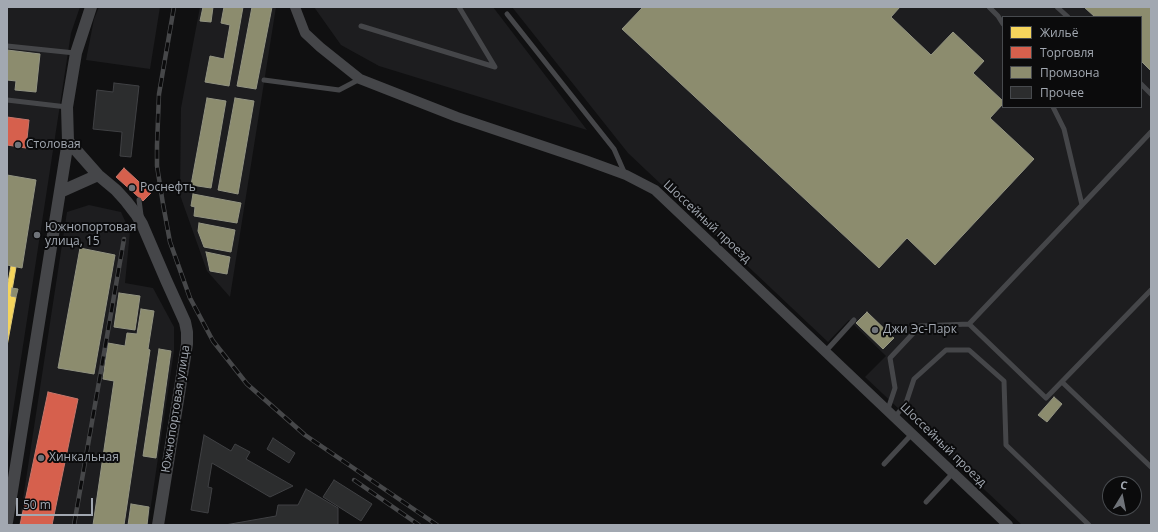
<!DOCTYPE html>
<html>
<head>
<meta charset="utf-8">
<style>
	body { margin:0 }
	#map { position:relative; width:1158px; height:532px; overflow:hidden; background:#101011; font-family:"Open Sans",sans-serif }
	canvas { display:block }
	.frame { position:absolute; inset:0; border:8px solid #a2a8b1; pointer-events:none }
	.legend { position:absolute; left:1002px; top:16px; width:140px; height:92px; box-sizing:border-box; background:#0b0b0c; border:1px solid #474a4e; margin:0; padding:5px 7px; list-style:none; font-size:12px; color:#a2a8b1 }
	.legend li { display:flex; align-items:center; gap:8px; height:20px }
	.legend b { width:20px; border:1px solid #474a4e }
	.north { position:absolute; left:1102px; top:476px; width:40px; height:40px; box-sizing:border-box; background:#0b0b0c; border:1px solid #474a4e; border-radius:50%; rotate:10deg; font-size:11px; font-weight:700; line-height:16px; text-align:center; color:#a2a8b1 }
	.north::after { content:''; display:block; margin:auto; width:14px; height:18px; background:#6f7379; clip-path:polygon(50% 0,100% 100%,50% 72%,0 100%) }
	.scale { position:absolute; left:16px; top:498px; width:77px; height:18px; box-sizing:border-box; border:2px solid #a2a8b1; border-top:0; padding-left:5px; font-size:12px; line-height:14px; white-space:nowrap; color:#a2a8b1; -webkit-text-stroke:3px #0b0b0c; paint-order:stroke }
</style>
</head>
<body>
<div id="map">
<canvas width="1158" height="532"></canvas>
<div class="frame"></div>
<ul class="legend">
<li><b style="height:11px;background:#f6d55c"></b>Жильё</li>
<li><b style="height:11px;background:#d6604d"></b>Торговля</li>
<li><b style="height:11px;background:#8c8c6e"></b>Промзона</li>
<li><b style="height:11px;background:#2c2d2e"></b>Прочее</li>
</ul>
<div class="north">С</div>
<div class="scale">50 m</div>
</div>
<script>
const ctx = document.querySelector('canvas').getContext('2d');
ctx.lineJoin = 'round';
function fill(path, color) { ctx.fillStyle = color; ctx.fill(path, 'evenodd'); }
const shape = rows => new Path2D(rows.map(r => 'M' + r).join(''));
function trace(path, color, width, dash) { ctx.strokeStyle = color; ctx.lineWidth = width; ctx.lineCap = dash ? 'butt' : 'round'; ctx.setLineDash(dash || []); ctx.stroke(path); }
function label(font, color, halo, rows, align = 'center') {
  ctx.font = font + ' "Open Sans",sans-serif'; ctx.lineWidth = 4; ctx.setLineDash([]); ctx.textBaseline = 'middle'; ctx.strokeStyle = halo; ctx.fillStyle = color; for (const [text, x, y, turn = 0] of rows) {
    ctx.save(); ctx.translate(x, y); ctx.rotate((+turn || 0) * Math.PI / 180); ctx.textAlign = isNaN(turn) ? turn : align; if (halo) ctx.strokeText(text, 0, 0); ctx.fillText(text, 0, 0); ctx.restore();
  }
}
const built = shape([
	[7,7,80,7,71,33,7,450],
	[99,7,160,7,150,69,86,60,94,19],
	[200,7,276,7,230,297,207,271,180,195,181,108],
	[314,7,493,7,587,130,379,66,341,45],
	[512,7,1151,7,1151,525,1022,525,865,377,886,356,849,320,828,342,628,153],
	[1003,17,1141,17,1141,107,1003,107],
	[1110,484,1134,484,1134,508,1110,508],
	[89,205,121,212,130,232,125,283,153,288,174,327,174,351,148,525,19,525,67,212]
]);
const homes = shape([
	[11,266,16,267,11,296,16,297,7,346,7,288,11,266]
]);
const shops = shape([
	[7,117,29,120,26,148,7,145,7,117],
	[124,168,151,193,143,201,116,177,124,168],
	[48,392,78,399,52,525,20,525,48,392]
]);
const industry = shape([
	[203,7,213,7,211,22,200,21,203,7],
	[224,7,243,7,229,86,205,82,210,56,224,59,230,25,221,23,224,7],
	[252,7,272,7,256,89,237,86,252,7],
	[643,7,900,7,891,17,931,55,953,32,984,61,973,73,1003,101,1003,104,990,118,1034,159,935,265,907,238,879,268,622,29,643,7],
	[1084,7,1151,7,1151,71,1141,61,1141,17,1095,17,1084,7],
	[7,50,40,54,36,92,15,90,16,81,7,80,7,50],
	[207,98,226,101,211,188,191,185,207,98],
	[235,98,254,101,238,194,218,190,235,98],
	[7,175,36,180,22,268,7,265,7,175],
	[193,194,241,203,237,223,194,216,195,207,191,206,193,194],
	[199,223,235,230,231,252,204,247,198,231,199,223],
	[80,248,115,255,94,374,58,368,80,248],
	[206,252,230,257,227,274,210,271,206,252],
	[12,288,18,289,16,297,11,296,12,288],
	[119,293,140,296,135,330,114,327,119,293],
	[141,309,154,311,148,349,150,350,124,525,93,525,114,381,103,379,108,343,125,346,127,333,137,334,141,309],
	[867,312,894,338,883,349,856,323,867,312],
	[159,349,171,351,156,458,143,456,159,349],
	[1054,397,1062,404,1047,422,1038,415,1054,397],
	[131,504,149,507,147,525,128,525,131,504]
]);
const building = shape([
	[114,83,139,86,131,157,120,156,122,132,93,129,97,90,113,92,114,83],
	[204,435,231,451,235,444,250,452,246,459,293,486,270,497,212,463,208,487,212,488,208,513,191,510,204,435],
	[273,438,295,453,289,463,267,449,273,438],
	[334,480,372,504,361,521,323,497,334,480],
	[306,489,338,508,338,525,225,525,276,516,278,505,298,505,306,489]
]);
const service = shape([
	[989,7,998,16,1003,24],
	[1057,7,1068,17],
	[507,14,614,149,625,174],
	[361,26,495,67,459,7],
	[7,46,75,53],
	[264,80,339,90,360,79],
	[1141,84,1151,94],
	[7,100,67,107],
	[139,200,141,215],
	[1082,205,1151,132],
	[969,324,1046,398,1151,290],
	[825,352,854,320],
	[1062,382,1151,467],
	[886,409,889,406,895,388,890,358,920,326,969,324,1082,205,1064,129,1053,107],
	[895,417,906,403,914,379,946,350,969,350,1004,381,1006,445,1089,525],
	[884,464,912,434],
	[926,502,953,473]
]);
const minor = shape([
	[295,7,305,33,320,47,360,79,457,117,585,160,626,175,655,190,1008,525]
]);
const tertiary = shape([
	[68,141,98,175,116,190,126,201,136,214,142,224,166,280,185,322,187,332,187,344,158,525],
	[60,192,98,175],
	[7,522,68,141,67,107,76,53,91,7]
]);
const rail = shape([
	[174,7,159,94,157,145,157,166,163,204,170,242,190,298,213,341,247,384,305,435,437,525],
	[354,480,419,525],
	[74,525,124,239]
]);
const markers = [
	[18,145,4,"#6f7379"],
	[132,188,4,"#6f7379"],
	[37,235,4,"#6f7379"],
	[875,330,4,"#6f7379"],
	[41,458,4,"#6f7379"]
];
const poiNames = [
	["Столовая",26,145],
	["Роснефть",140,188],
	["Южнопортовая",45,228],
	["улица, 15",45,242],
	["Джи Эс-Парк",883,330],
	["Хинкальная",49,458]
];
const streetNames = [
	["Шоссейный проезд",707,222,43],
	["Южнопортовая улица",176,409,-81],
	["Шоссейный проезд",943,445,44]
];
fill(built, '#1d1d1f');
fill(homes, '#f6d55c');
trace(homes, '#ddc876', 1);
fill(shops, '#d6604d');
trace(shops, '#c6766b', 1);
fill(industry, '#8c8c6e');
trace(industry, '#939482', 1);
fill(building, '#2c2d2e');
trace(building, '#404144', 1);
trace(service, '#454649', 5);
trace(minor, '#454649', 10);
trace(tertiary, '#454649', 12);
trace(rail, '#464749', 4.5);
trace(rail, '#0b0b0c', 3, [9]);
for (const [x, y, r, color] of markers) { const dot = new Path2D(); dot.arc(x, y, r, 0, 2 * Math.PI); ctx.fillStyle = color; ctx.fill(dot); trace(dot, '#0b0b0c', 1.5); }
label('12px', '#a2a8b1', '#0b0b0c', poiNames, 'left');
label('12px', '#a2a8b1', '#0b0b0c', streetNames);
</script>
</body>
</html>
